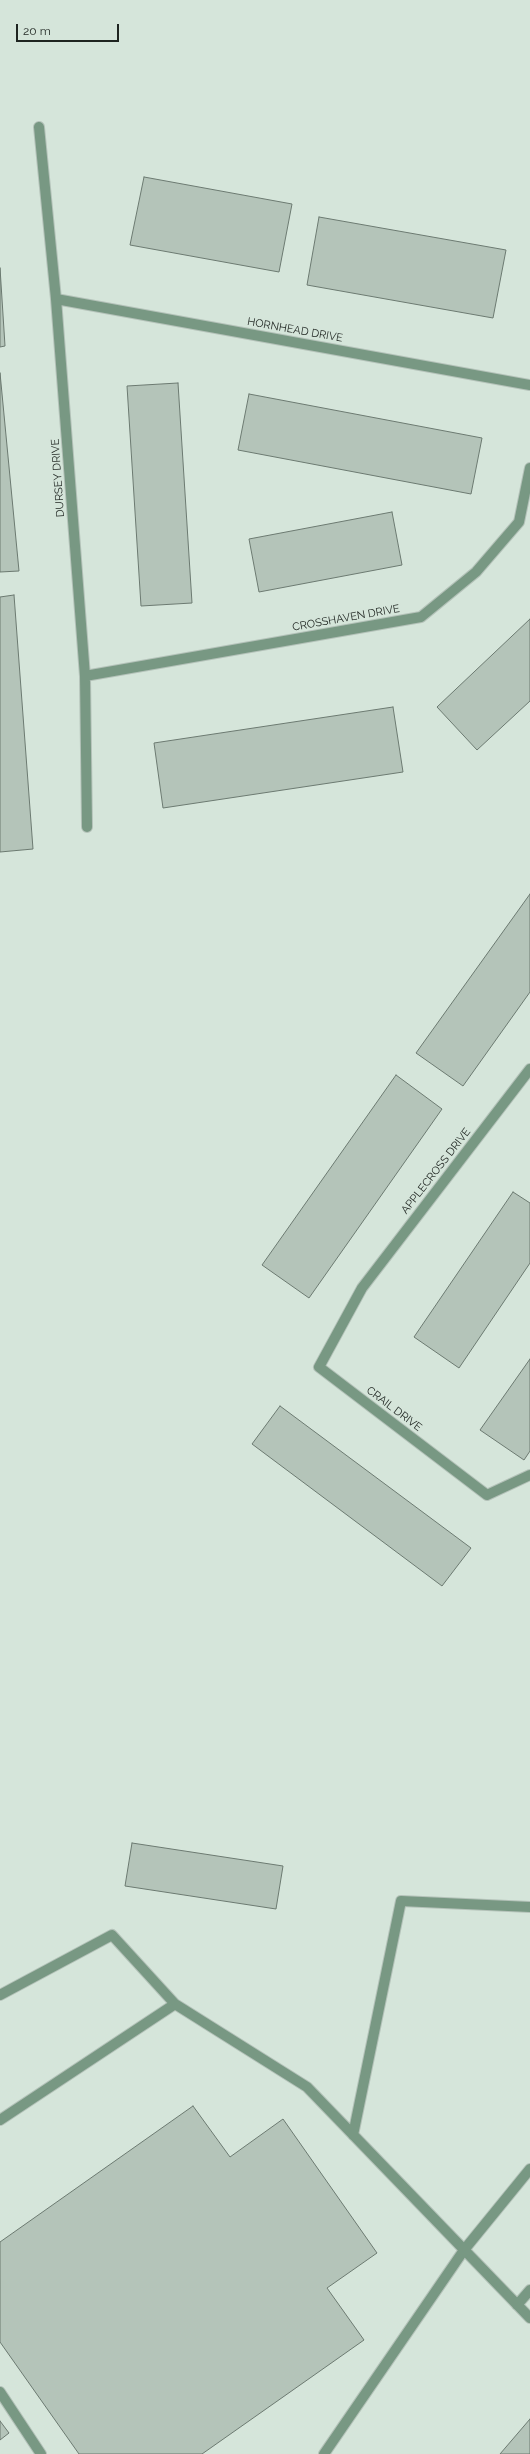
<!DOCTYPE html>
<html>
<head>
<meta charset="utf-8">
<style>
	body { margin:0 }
	#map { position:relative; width:530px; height:2454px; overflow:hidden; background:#d5e5da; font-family:Raleway,sans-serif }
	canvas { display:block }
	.scale { position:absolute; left:16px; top:24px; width:103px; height:18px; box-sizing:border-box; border:2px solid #1e2420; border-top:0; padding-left:5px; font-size:12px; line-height:14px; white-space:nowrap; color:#1e2420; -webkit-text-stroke:3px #d5e5da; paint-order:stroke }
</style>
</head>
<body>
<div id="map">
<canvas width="530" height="2454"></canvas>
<div class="scale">20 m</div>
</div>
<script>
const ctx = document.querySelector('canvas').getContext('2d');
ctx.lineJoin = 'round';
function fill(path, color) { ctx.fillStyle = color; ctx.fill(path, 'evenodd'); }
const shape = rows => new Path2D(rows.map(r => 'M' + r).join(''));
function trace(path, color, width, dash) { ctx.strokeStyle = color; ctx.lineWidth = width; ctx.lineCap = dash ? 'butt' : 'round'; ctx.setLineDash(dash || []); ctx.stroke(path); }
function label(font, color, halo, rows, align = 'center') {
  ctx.font = font + ' Raleway,sans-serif'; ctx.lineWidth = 4; ctx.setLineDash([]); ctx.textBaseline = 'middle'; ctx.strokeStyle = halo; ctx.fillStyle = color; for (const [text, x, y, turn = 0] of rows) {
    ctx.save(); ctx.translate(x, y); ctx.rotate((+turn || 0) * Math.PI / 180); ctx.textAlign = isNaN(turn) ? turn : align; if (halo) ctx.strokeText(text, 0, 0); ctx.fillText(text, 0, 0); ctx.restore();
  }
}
const building = shape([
	[144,177,292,204,279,272,130,245,144,177],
	[319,217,506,250,493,318,307,285,319,217],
	[0,268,5,346,0,347,0,268],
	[0,373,19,571,0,572,0,373],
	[178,383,192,603,141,606,127,386,178,383],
	[249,394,482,438,471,494,238,450,249,394],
	[392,512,402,565,259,592,249,539,392,512],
	[14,595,33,849,0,852,0,597,14,595],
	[530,619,530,701,477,750,437,707,530,619],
	[393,707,403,772,163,808,154,743,393,707],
	[530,894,530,992,463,1086,416,1053,530,894],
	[396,1075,442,1109,309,1298,262,1265,396,1075],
	[513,1192,530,1203,530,1263,459,1368,414,1337,513,1192],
	[530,1359,530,1451,524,1460,480,1430,530,1359],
	[280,1406,471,1548,442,1586,252,1444,280,1406],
	[132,1843,283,1866,276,1909,125,1886,132,1843],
	[193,2106,230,2157,283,2119,377,2253,327,2288,364,2340,202,2454,79,2454,0,2342,0,2242,193,2106],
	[530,2419,530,2454,500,2454,530,2419],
	[0,2421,9,2433,0,2440,0,2421]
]);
const lane = shape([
	[0,1995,112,1935,175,2004,307,2087,530,2318],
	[0,2120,175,2004],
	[353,2135,401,1901,530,1907],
	[517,2305,530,2290],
	[0,2392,41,2454],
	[324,2454,464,2250,530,2169]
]);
const street = shape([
	[39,127,56,299,85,676,87,827],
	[56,299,530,385],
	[85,676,421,617,476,572,519,522,530,468],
	[530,1069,362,1288,319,1367,487,1495,530,1475]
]);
const streetNames = [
	["HORNHEAD DRIVE",295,330,10],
	["DURSEY DRIVE",58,478,-94],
	["CROSSHAVEN DRIVE",346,618,-10],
	["APPLECROSS DRIVE",436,1171,-52],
	["CRAIL DRIVE",394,1409,37]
];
fill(building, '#b4c4b9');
trace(building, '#6c7a71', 1);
trace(lane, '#b4c2b9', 12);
trace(street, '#b4c2b9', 12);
trace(lane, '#789883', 10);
trace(street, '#789883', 10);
label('11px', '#1e2420', '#d5e5da', streetNames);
</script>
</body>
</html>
